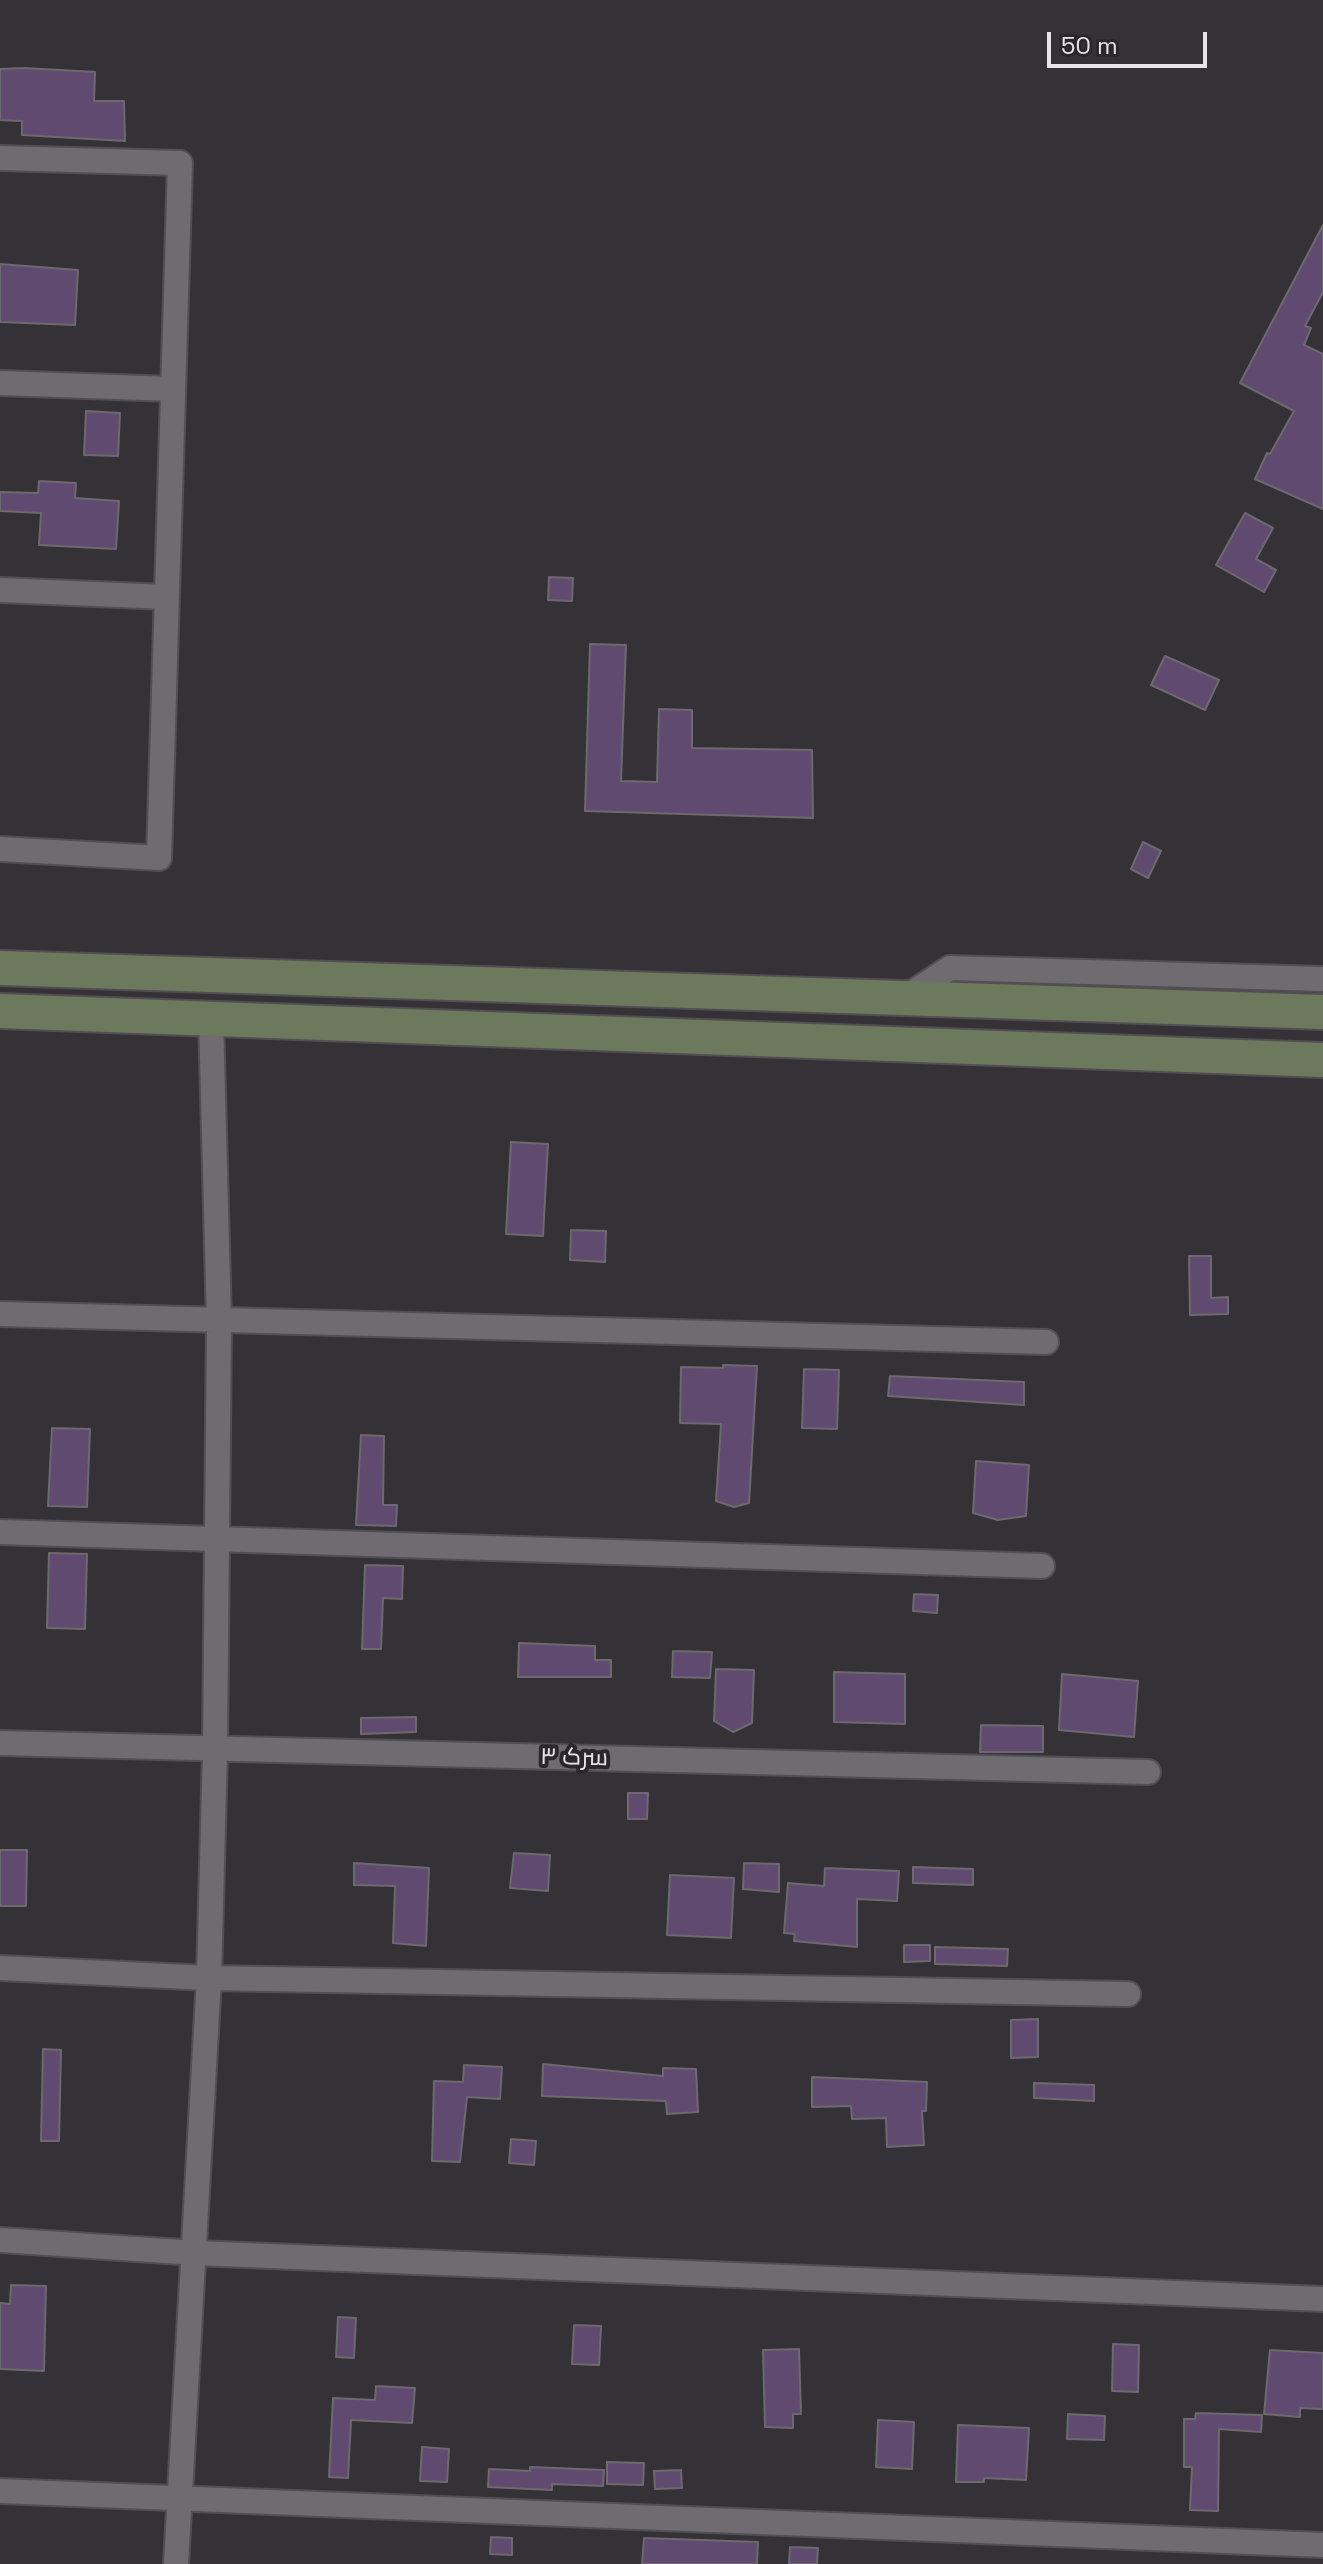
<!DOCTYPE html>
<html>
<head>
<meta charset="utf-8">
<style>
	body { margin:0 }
	#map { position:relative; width:1323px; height:2564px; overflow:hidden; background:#353237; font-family:"Space Grotesk",sans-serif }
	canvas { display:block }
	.scale { position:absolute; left:1047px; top:32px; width:160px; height:36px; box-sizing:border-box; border:4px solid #e7e5e8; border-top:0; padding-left:10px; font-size:24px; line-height:28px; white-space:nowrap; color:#e7e5e8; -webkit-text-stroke:6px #2b282d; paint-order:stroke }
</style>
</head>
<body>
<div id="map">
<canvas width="1323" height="2564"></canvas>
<div class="scale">50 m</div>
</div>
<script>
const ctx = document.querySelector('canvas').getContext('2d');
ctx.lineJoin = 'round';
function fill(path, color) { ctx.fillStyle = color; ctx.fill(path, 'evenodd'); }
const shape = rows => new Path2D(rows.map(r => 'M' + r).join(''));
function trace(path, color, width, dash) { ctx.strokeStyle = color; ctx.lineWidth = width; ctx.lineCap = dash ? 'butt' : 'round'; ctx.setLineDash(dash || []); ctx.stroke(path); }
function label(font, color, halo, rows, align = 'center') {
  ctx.font = font + ' "Space Grotesk",Cairo,sans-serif'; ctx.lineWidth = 8; ctx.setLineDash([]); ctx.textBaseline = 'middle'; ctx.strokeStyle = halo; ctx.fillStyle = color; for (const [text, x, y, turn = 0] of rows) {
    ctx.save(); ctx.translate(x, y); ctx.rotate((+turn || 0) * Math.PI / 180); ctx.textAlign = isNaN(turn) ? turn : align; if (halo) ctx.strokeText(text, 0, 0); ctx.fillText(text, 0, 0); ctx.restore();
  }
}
const building = shape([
	[24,68,95,72,94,101,124,101,125,141,22,135,22,121,0,120,0,69,24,68],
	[1323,225,1323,292,1305,326,1311,328,1304,345,1323,354,1323,509,1255,479,1267,453,1270,454,1294,411,1240,383,1323,225],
	[0,264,78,270,75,325,0,322,0,264],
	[86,411,120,413,118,456,84,455,86,411],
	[39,481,76,483,75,498,119,501,116,549,39,545,41,513,0,511,0,492,38,493,39,481],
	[1245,513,1273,528,1256,559,1276,570,1264,592,1216,565,1245,513],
	[549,577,573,578,572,601,548,600,549,577],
	[590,644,626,645,621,781,657,782,659,709,692,710,692,748,812,750,813,818,585,811,590,644],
	[1165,656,1219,680,1205,710,1151,685,1165,656],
	[1143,842,1161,851,1148,878,1131,869,1143,842],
	[511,1142,548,1144,543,1236,506,1234,511,1142],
	[571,1230,606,1231,605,1262,570,1260,571,1230],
	[1189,1256,1211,1256,1211,1298,1228,1297,1228,1314,1190,1315,1189,1256],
	[723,1365,757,1366,749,1503,734,1507,716,1501,721,1424,680,1423,681,1367,723,1368,723,1365],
	[804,1369,839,1370,837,1429,802,1428,804,1369],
	[890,1376,1024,1382,1024,1405,888,1396,890,1376],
	[52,1428,90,1429,87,1507,48,1506,52,1428],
	[361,1435,384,1436,383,1505,397,1505,396,1526,356,1525,361,1435],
	[976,1461,1029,1465,1026,1516,998,1520,973,1513,976,1461],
	[49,1553,87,1554,85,1629,47,1628,49,1553],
	[365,1565,403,1566,402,1599,383,1598,381,1649,362,1649,365,1565],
	[914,1594,938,1595,937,1613,913,1611,914,1594],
	[519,1643,595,1646,595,1660,611,1660,611,1677,518,1677,519,1643],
	[673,1651,712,1652,710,1678,672,1677,673,1651],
	[716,1669,754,1670,752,1723,733,1732,714,1721,716,1669],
	[834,1672,905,1674,905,1724,834,1722,834,1672],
	[1062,1674,1138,1681,1134,1737,1059,1730,1062,1674],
	[416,1717,416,1732,361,1734,361,1718,416,1717],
	[981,1725,1043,1726,1043,1752,980,1752,981,1725],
	[628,1793,648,1793,647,1819,628,1819,628,1793],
	[0,1850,27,1850,26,1906,0,1906,0,1850],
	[514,1853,550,1855,548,1891,510,1888,514,1853],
	[354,1863,429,1868,426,1946,393,1943,395,1886,354,1885,354,1863],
	[744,1863,779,1864,779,1892,743,1889,744,1863],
	[913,1867,973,1869,973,1885,913,1883,913,1867],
	[825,1868,899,1871,897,1901,857,1899,857,1947,794,1941,795,1934,784,1933,788,1883,824,1886,825,1868],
	[670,1875,734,1878,731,1938,667,1935,670,1875],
	[904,1945,930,1945,930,1961,904,1962,904,1945],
	[935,1947,1008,1949,1007,1966,935,1964,935,1947],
	[1038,2019,1038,2057,1011,2058,1011,2020,1038,2019],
	[43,2049,61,2050,59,2141,41,2141,43,2049],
	[543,2064,663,2076,663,2068,696,2069,698,2112,667,2114,666,2101,542,2096,543,2064],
	[464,2065,502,2067,500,2099,467,2097,460,2162,432,2161,434,2081,463,2082,464,2065],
	[812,2077,927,2082,926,2111,922,2111,924,2145,887,2147,886,2118,852,2119,851,2106,812,2107,812,2077],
	[1034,2083,1094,2085,1094,2101,1034,2098,1034,2083],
	[511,2139,536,2141,534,2165,509,2163,511,2139],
	[11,2285,46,2286,44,2371,0,2369,0,2303,10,2304,11,2285],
	[338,2317,356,2318,354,2358,336,2357,338,2317],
	[574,2325,601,2326,599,2365,572,2364,574,2325],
	[1113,2344,1139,2345,1138,2392,1112,2391,1113,2344],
	[799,2349,801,2414,793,2414,793,2428,765,2427,763,2350,799,2349],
	[1270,2350,1323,2353,1323,2409,1300,2408,1300,2417,1264,2414,1270,2350],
	[376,2386,415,2388,412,2423,351,2420,348,2478,329,2477,333,2398,375,2400,376,2386],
	[1196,2413,1262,2415,1261,2432,1219,2429,1218,2511,1190,2510,1192,2467,1184,2467,1184,2419,1195,2419,1196,2413],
	[1068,2414,1105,2416,1104,2440,1067,2439,1068,2414],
	[878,2420,914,2422,912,2469,876,2467,878,2420],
	[958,2425,1029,2428,1026,2480,984,2478,984,2482,956,2482,958,2425],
	[422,2447,449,2449,447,2482,420,2481,422,2447],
	[607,2462,644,2463,643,2485,607,2484,607,2462],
	[530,2467,604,2470,603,2486,552,2484,552,2490,488,2487,489,2469,530,2471,530,2467],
	[681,2470,682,2488,655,2489,654,2471,681,2470],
	[491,2537,512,2538,512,2555,490,2554,491,2537],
	[644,2538,758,2542,757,2564,642,2564,644,2538],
	[790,2547,818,2548,817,2564,789,2564,790,2547]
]);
const street = shape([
	[0,158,180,163,159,858,0,849],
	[0,383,173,389],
	[0,590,167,597],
	[906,997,950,968,1323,979],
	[0,1314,1046,1342],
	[0,1532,1042,1566],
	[0,1743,1148,1772],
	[0,1968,209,1978,1128,1994],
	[0,2240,196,2253,1323,2299],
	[0,2491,1323,2545],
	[176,2564,209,1978,215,1750,219,1322,211,1018]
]);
const secondary = shape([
	[0,968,1323,1012],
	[0,1011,1323,1060]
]);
const streetNames = [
	["سرک ۳",574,1758,1]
];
fill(building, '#614a70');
trace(building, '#6c696f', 2);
trace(street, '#524f53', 28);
trace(secondary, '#524f53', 38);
trace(street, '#6f6c71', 24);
trace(secondary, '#6c795c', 34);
label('24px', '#e7e5e8', '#2b282d', streetNames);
</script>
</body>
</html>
